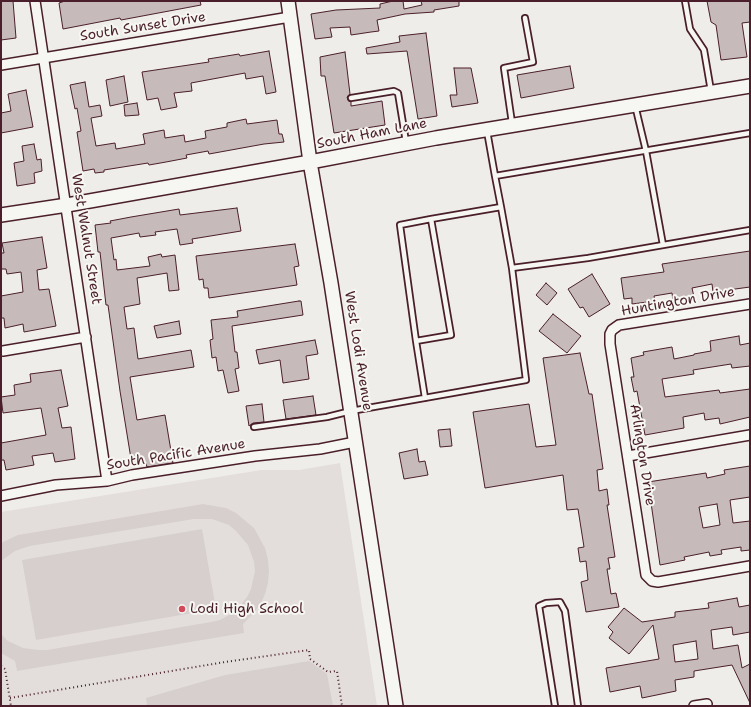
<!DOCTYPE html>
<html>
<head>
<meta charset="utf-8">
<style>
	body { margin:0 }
	#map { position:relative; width:751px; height:707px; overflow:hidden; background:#efedea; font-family:"Shantell Sans",sans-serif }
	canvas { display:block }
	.frame { position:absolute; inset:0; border:2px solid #4a1f2b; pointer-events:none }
</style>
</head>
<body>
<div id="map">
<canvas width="751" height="707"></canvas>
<div class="frame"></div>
</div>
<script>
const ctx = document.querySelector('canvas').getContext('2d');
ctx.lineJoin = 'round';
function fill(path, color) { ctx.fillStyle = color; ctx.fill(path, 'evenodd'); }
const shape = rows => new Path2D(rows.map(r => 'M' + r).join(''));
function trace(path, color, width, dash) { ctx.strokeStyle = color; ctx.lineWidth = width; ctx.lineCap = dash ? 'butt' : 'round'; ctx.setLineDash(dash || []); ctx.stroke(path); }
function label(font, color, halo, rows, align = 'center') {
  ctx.font = font + ' "Shantell Sans",sans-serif'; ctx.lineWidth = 4; ctx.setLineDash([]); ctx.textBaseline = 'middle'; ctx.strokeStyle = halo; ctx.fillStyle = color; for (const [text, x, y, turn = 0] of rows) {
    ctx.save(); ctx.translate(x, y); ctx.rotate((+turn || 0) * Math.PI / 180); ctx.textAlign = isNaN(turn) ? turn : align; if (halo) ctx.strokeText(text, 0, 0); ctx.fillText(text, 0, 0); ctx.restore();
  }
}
const built = shape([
	[340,463,377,706,1,706,1,512,261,470,299,470]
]);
const green = shape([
	[203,504,226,508,236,513,254,528,265,548,268,560,269,571,268,583,265,594,260,605,253,614,243,624,244,633,17,671,15,661,1,653,1,634,8,641,23,648,39,650,47,650,211,622,220,620,236,611,247,597,251,589,255,571,254,562,248,545,236,531,229,525,212,519,194,519,30,546,15,551,1,561,1,543,18,535],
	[202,529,216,609,36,640,22,560],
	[309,661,327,674,333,706,147,706,146,698,225,675]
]);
const building = shape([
	[1,1,13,1,16,38,1,40,1,1],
	[65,1,200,1,201,5,121,20,120,18,63,29,59,3,65,1],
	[393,1,403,1,404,9,422,5,421,1,459,1,459,6,434,10,434,12,405,14,377,20,379,31,371,32,351,35,350,27,330,28,332,37,315,39,311,14,336,10,380,8,380,4,393,1],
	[707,1,750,1,750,22,742,23,747,57,721,60,716,25,711,22,707,1],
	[426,33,437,116,418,119,407,51,367,54,366,48,400,42,399,36,426,33],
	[269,51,276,92,266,94,263,76,246,79,245,73,191,83,192,91,174,93,177,107,161,110,158,98,147,100,142,72,209,62,208,59,239,54,240,56,269,51],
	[345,52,350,94,347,97,348,100,351,102,351,106,382,101,385,125,334,133,325,76,321,76,320,57,345,52],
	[570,66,574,88,521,98,517,75,570,66],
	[454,68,471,68,478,103,452,107,450,95,457,95,454,68],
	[124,76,128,102,110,106,106,80,124,76],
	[85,82,89,107,100,105,102,116,91,118,96,146,115,143,116,149,145,144,143,134,164,130,165,138,184,135,185,142,206,138,205,131,227,127,227,123,246,119,247,124,277,120,279,134,282,134,284,142,264,144,209,154,208,151,186,155,187,158,166,162,149,165,148,163,104,170,104,172,95,173,94,169,83,171,77,132,81,131,77,108,75,109,70,85,85,82],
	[26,90,33,127,1,133,1,113,11,111,8,94,26,90],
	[137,103,139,115,125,116,124,105,137,103],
	[34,144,37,160,41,159,42,171,34,173,35,183,17,186,14,163,24,161,22,146,34,144],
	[237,208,241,231,192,239,193,243,180,245,177,229,155,232,156,235,140,237,139,233,111,238,114,260,116,259,117,270,150,266,148,257,161,254,162,257,175,255,179,290,169,291,167,273,137,278,140,304,124,307,127,329,134,328,138,359,191,350,194,367,130,377,137,420,165,415,173,463,147,467,146,463,132,465,120,391,108,305,106,305,100,252,98,252,95,225,111,223,110,221,131,217,179,209,180,215,237,208],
	[42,237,47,268,37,270,39,290,49,289,56,326,24,332,23,324,5,328,4,318,1,318,1,296,23,292,21,272,7,274,6,269,1,269,1,253,4,253,2,243,42,237],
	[295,244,299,266,294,267,297,285,209,298,208,288,204,288,203,279,199,280,196,256,295,244],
	[750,251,750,287,713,292,712,284,692,288,694,297,673,301,672,293,654,296,655,301,632,304,632,298,624,299,621,278,664,272,662,264,750,251],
	[592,274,610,304,589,317,583,307,580,308,568,289,592,274],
	[546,283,557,293,547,305,536,295,546,283],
	[299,301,301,301,303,315,232,326,235,352,237,352,239,368,235,369,239,391,228,393,223,370,218,371,216,357,212,358,210,340,213,339,211,320,238,317,237,311,299,301],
	[553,314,581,336,567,353,539,331,553,314],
	[179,321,181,334,157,338,154,326,179,321],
	[739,336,740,345,750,343,750,366,732,368,731,364,693,370,694,374,662,379,665,397,719,390,720,393,750,389,750,417,720,424,719,418,705,420,704,413,683,417,684,428,645,435,637,391,634,392,631,377,634,377,631,358,644,355,643,352,672,347,674,359,694,355,694,354,711,351,710,341,739,336],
	[315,340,318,354,306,356,309,379,283,383,280,360,259,364,256,350,315,340],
	[580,353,589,394,592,394,603,469,597,470,599,491,607,489,609,505,607,505,615,557,608,558,610,569,607,569,611,594,616,593,619,607,586,612,581,582,588,580,586,561,580,562,578,548,584,547,578,509,567,510,563,475,485,488,473,412,529,404,536,447,556,445,543,358,580,353],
	[61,370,68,406,58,408,62,428,71,427,75,459,55,462,53,453,32,456,34,465,6,470,4,460,1,460,1,443,46,435,41,408,3,413,1,397,15,395,14,385,31,382,30,374,61,370],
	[313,396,316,415,286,419,283,400,313,396],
	[262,404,264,422,253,423,249,426,246,406,262,404],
	[450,429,452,446,440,447,438,430,450,429],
	[417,449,419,462,425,461,428,475,404,479,399,453,417,449],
	[750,466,750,497,730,500,733,523,750,521,750,550,741,551,741,547,721,550,722,554,710,556,709,552,684,557,685,560,660,565,648,482,706,473,707,478,725,474,724,470,750,466],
	[717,504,720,525,703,528,699,507,717,504],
	[737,598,739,607,750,605,750,632,733,635,732,627,711,630,713,649,738,645,742,668,750,664,750,703,732,665,694,671,694,677,675,680,676,691,642,698,640,686,610,692,606,668,659,659,653,625,629,654,609,638,613,632,608,627,624,608,642,622,675,617,675,612,709,608,708,603,737,598],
	[696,641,698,659,675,662,673,645,696,641]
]);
const path = shape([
	[1,666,5,669,11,706],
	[10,698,225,662,309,650,310,659,328,672,337,671,342,706]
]);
const service = shape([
	[685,1,690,29,704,50,711,91],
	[351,98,394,91,398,93,406,142],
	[635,105,646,151,663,245],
	[512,123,504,68,533,62,525,18],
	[487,131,495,176],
	[501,207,512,268],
	[416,341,400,225,431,219],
	[425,398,416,341,451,335,431,219,501,207,495,176,750,133],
	[254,427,327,417,351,411,526,380,512,268,588,258,750,230],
	[555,706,539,606,546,603,560,602,565,611,578,706]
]);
const minor = shape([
	[35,1,107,481],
	[1,65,290,17],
	[750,304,619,325,612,330,610,334,610,344,646,575,652,581,658,582,750,566],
	[3,351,86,337],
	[628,456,750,435],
	[1,496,56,485,107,481,132,475,255,456,320,449,355,442],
	[694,706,707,704]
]);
const secondary = shape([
	[288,1,310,162,331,283,396,706],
	[1,215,67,205,310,162,436,138,750,86]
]);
const markers = [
	[182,609,4,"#d1495b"]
];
const streetNames = [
	["South Sunset Drive",143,27,-9],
	["South Ham Lane",372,134,-11],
	["West Walnut Street",86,239,81],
	["Huntington Drive",678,302,-10],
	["West Lodi Avenue",358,351,81],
	["South Pacific Avenue",176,455,-9],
	["Arlington Drive",642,455,81]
];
const poiNames = [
	["Lodi High School",190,609]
];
fill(built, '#e3dedc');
fill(green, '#d7cfce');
fill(building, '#c6babb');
trace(building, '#4a1f2b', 1);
trace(service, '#4a1f2b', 8);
trace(minor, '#4a1f2b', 12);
trace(secondary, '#4a1f2b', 16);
trace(path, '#4a1f2b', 2, [1, 3]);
trace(service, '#f6f6f2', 4.5);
trace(minor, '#f6f6f2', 9);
trace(secondary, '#f6f6f2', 13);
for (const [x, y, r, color] of markers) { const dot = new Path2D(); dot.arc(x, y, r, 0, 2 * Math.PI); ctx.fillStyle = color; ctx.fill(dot); trace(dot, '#f6f6f2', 1.5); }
label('14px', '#4a1f2b', '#f6f6f2', streetNames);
label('14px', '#4a1f2b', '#f6f6f2', poiNames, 'left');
</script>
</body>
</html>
